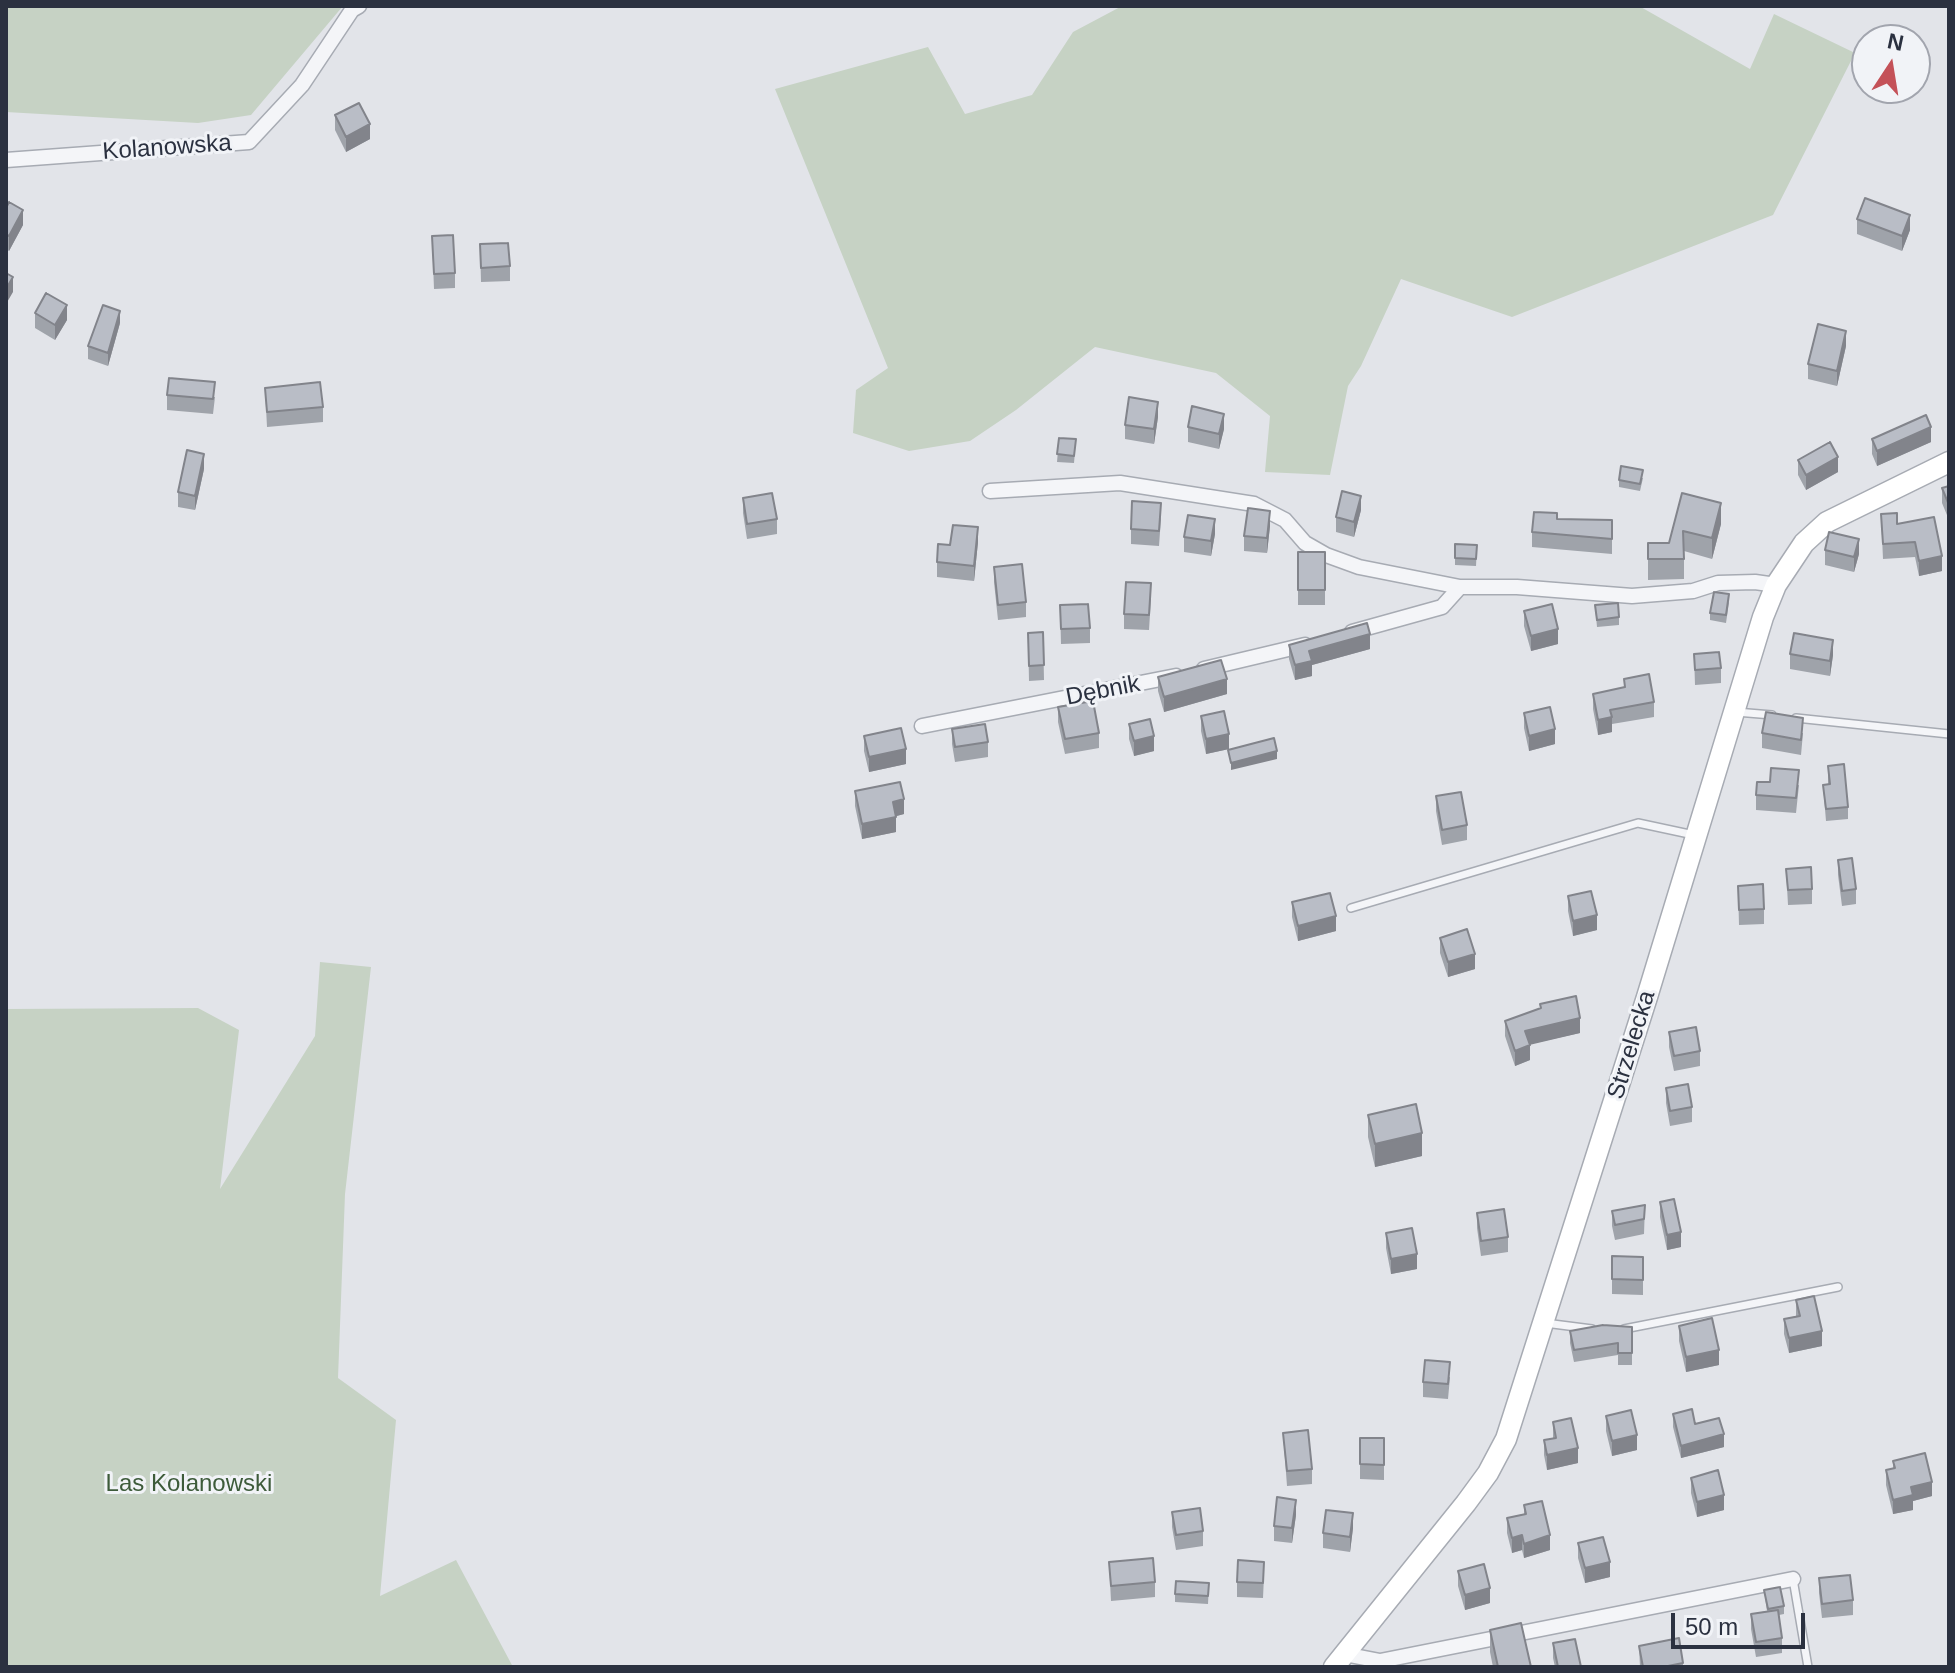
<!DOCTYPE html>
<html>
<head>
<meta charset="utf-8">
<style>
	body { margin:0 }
	#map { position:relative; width:1955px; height:1673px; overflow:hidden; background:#e2e4e9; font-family:Arial,sans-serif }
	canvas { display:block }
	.frame { position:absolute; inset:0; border:8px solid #2b3140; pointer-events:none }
	.north { position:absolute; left:1851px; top:24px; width:80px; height:80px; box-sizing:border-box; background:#f1f3f7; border:2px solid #a2a5ae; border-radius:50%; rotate:12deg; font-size:22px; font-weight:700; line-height:32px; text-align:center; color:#2b3140 }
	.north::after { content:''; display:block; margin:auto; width:28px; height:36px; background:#c45158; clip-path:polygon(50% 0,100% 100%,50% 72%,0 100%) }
	.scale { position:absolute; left:1671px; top:1613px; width:134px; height:36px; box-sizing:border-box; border:4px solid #2b3140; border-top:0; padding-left:10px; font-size:24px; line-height:28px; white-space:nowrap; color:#2b3140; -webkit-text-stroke:6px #f1f3f7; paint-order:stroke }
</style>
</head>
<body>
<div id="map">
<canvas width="1955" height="1673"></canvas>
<div class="frame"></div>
<div class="north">N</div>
<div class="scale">50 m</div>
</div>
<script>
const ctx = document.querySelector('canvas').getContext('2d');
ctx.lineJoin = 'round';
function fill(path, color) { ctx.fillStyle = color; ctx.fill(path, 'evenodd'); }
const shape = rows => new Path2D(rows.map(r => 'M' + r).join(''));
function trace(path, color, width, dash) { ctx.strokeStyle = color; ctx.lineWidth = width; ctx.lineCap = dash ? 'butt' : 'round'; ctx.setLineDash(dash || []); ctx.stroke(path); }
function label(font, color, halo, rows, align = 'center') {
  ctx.font = font + ' Arial,sans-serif'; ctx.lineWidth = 6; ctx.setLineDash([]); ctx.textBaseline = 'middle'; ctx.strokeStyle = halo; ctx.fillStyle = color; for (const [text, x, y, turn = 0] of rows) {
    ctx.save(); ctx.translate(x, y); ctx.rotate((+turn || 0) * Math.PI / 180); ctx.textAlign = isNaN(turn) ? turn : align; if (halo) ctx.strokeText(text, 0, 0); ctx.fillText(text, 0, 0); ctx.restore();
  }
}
const green = shape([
	[6,6,343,6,251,115,198,123,6,112],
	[1122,6,1639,6,1750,69,1774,14,1855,53,1773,215,1512,317,1401,279,1361,366,1348,386,1330,475,1265,472,1270,416,1216,373,1095,347,1016,410,970,441,909,451,853,433,856,390,888,368,775,89,928,47,965,114,1032,95,1073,32],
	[320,962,371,967,345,1194,338,1378,396,1420,380,1596,456,1560,513,1667,6,1667,6,1009,198,1008,239,1030,220,1189,315,1036]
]);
const lane = shape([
	[1736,712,1772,715],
	[1796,718,1949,734],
	[1351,908,1638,823,1694,835],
	[1545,1323,1592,1329],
	[1624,1329,1838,1287],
	[1793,1579,1808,1667]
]);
const street = shape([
	[6,160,249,142,302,85,352,10,359,6],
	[990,491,1120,483,1254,504,1285,520,1305,543,1326,555,1359,567,1460,587,1517,587,1632,596,1693,591,1718,583,1755,582,1776,585],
	[1352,632,1442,607,1460,587],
	[1204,669,1305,645],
	[922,726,1176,676],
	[1344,1654,1380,1661,1793,1579]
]);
const secondary = shape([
	[1334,1667,1466,1503,1488,1473,1506,1439,1647,997,1763,617,1776,585,1804,543,1827,522,1949,462]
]);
const wall = shape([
	[335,115,370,139,346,152,335,130],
	[6,208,23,225,9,251,6,249],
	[1857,219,1910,230,1902,251,1857,234],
	[432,236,455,273,455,288,434,289],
	[480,244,510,266,510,281,481,282],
	[35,313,67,320,55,340,35,328],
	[120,323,108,366,88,359,88,346],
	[1846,346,1837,386,1808,379,1808,364],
	[265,388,323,407,323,422,267,427],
	[167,395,215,397,213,414,167,410],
	[1158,417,1154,444,1125,439,1125,425],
	[1188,427,1224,429,1219,449,1188,442],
	[1059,438,1076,439,1074,463,1057,462],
	[1872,439,1931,442,1877,466,1872,454],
	[1798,460,1838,472,1806,490,1798,475],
	[204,469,195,510,178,507,178,492],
	[1643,478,1640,491,1619,487,1619,480],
	[1949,486,1949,520,1942,503,1942,488],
	[1682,493,1721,524,1712,559,1684,551,1684,579,1648,580,1648,543,1669,543],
	[743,498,777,519,777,534,747,539,743,513],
	[1361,510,1354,537,1336,532,1336,517],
	[1881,514,1897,524,1942,571,1919,576,1915,557,1883,559],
	[1161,518,1159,546,1131,544,1131,529],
	[1557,519,1612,520,1612,554,1532,547,1532,532],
	[1270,526,1267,553,1244,551,1244,536],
	[1215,534,1211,556,1184,552,1184,537],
	[978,542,974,581,937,577,937,562,950,545],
	[1455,544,1477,545,1476,566,1455,565],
	[1825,550,1859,554,1854,572,1825,565],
	[1298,552,1325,552,1325,605,1298,605],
	[994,567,1026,602,1026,617,998,620,994,582],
	[1151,598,1149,630,1124,629,1124,614],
	[1729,602,1726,623,1710,620,1710,613],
	[1060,605,1090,628,1090,643,1061,644],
	[1595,605,1619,617,1619,625,1597,627],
	[1524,611,1558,644,1531,651,1524,626],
	[1043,632,1044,680,1029,681,1028,633],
	[1289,645,1370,649,1312,665,1312,676,1295,680,1289,659],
	[1694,654,1721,668,1721,683,1695,685],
	[1790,654,1833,655,1830,676,1790,669],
	[1158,677,1227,694,1164,712,1158,691],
	[1624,679,1654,702,1654,717,1612,724,1612,732,1598,735,1593,709,1593,694,1624,687],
	[1058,707,1099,733,1099,748,1065,754,1058,722],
	[1524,713,1555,744,1529,751,1524,728],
	[1201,716,1229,749,1206,754,1201,731],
	[1129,724,1154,751,1134,756,1129,739],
	[952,729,988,742,988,757,955,762,952,744],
	[1762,733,1803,733,1801,755,1762,748],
	[864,736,906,764,869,772,864,751],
	[1828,766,1848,807,1848,819,1826,821,1823,785,1828,784],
	[1799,785,1796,813,1756,810,1756,795],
	[855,791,904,814,896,816,896,832,862,839,855,806],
	[1436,796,1467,825,1467,840,1442,845,1436,811],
	[1838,860,1856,889,1856,904,1842,906,1838,875],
	[1786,869,1812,889,1812,904,1788,905],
	[1738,886,1764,909,1764,924,1739,925],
	[1568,896,1597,930,1573,936,1568,911],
	[1292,902,1336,931,1298,941,1292,917],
	[1440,938,1475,969,1448,977,1440,953],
	[1540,1004,1580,1033,1530,1044,1530,1060,1515,1066,1505,1036,1505,1021,1540,1009],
	[1669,1032,1700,1051,1700,1066,1674,1071,1669,1047],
	[1666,1088,1692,1107,1692,1122,1670,1126,1666,1103],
	[1368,1115,1422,1156,1375,1167,1368,1137],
	[1660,1202,1681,1247,1667,1250,1660,1217],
	[1645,1205,1644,1234,1615,1240,1612,1226,1612,1211],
	[1477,1213,1508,1237,1508,1252,1481,1256,1477,1228],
	[1386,1233,1417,1269,1391,1274,1386,1248],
	[1643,1257,1643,1295,1612,1294,1612,1279],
	[1796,1300,1822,1346,1789,1353,1784,1334,1784,1319,1796,1316],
	[1679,1326,1719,1365,1686,1372,1679,1341],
	[1632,1327,1632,1365,1618,1365,1618,1355,1574,1362,1570,1343,1570,1331],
	[1450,1377,1448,1399,1423,1397,1423,1382],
	[1673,1414,1695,1424,1724,1447,1681,1458,1673,1427],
	[1606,1416,1637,1450,1612,1456,1606,1431],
	[1553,1422,1578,1463,1547,1470,1544,1455,1544,1440,1553,1438],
	[1283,1433,1312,1469,1312,1484,1287,1486],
	[1360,1438,1384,1438,1384,1480,1360,1479],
	[1893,1461,1932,1496,1913,1501,1913,1510,1893,1514,1886,1485,1886,1470,1893,1468],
	[1691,1478,1724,1510,1697,1517,1691,1493],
	[1524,1505,1550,1550,1524,1558,1522,1550,1512,1553,1507,1533,1507,1518,1524,1514],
	[1172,1512,1203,1531,1203,1546,1176,1550,1172,1527],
	[1296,1515,1292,1543,1274,1541,1274,1526],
	[1353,1528,1350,1552,1323,1548,1323,1533],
	[1578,1543,1610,1577,1585,1583,1578,1558],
	[1109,1562,1155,1582,1155,1597,1111,1601],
	[1458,1571,1490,1603,1465,1610,1458,1586],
	[1264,1576,1263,1598,1237,1597,1237,1582],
	[1819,1578,1853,1600,1853,1615,1822,1618,1819,1593],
	[1209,1583,1208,1604,1175,1602,1175,1594],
	[1764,1590,1784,1606,1784,1614,1779,1615,1782,1638,1782,1653,1756,1657,1751,1629,1751,1614,1767,1611],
	[1490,1630,1531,1667,1493,1667,1490,1652],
	[1553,1643,1581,1667,1555,1667,1553,1658],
	[1639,1646,1683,1663,1683,1667,1640,1667]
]);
const shadedWall = shape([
	[370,124,370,139,346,152,346,137],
	[23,210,23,225,9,251,9,236],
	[1910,215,1910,230,1902,251,1902,236],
	[13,277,13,292,6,304,6,289],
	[67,305,67,320,55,340,55,325],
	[120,311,120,323,108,366,108,353],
	[1846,331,1846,346,1837,386,1837,371],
	[1158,402,1158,417,1154,444,1154,429],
	[1224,414,1224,429,1219,449,1219,434],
	[1931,427,1931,442,1877,466,1877,451],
	[204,454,204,469,195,510,195,496],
	[1838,457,1838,472,1806,490,1806,475],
	[1361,496,1361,510,1354,537,1354,522],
	[1721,503,1721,524,1712,559,1712,538],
	[1270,511,1270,526,1267,553,1267,538],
	[1215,519,1215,534,1211,556,1211,541],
	[978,527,978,542,974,581,974,566],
	[1859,539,1859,554,1854,572,1854,557],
	[1942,556,1942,571,1919,576,1919,561],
	[1558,629,1558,644,1531,651,1531,636],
	[1370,634,1370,649,1312,665,1312,676,1295,680,1295,665,1309,651],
	[1833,640,1833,655,1830,676,1830,661],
	[1227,679,1227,694,1164,712,1164,697],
	[1612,717,1612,732,1598,735,1598,720],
	[1555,729,1555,744,1529,751,1529,736],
	[1229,734,1229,749,1206,754,1206,739],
	[1154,736,1154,751,1134,756,1134,741],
	[906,749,906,764,869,772,869,757],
	[1277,751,1277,759,1231,770,1231,763],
	[904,799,904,814,893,817,893,802],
	[896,817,896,832,862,839,862,824],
	[1597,915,1597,930,1573,936,1573,921],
	[1336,916,1336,931,1298,941,1298,926],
	[1475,954,1475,969,1448,977,1448,962],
	[1580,1018,1580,1033,1525,1046,1525,1031],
	[1530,1045,1530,1060,1515,1066,1515,1051],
	[1422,1133,1422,1156,1375,1167,1375,1144],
	[1681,1232,1681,1247,1667,1250,1667,1235],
	[1417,1254,1417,1269,1391,1274,1391,1259],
	[1822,1331,1822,1346,1789,1353,1789,1338],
	[1719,1350,1719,1365,1686,1372,1686,1357],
	[1724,1434,1724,1447,1681,1458,1681,1446],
	[1637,1435,1637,1450,1612,1456,1612,1441],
	[1578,1448,1578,1463,1547,1470,1547,1455],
	[1932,1482,1932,1496,1913,1501,1913,1510,1893,1514,1893,1500,1911,1487],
	[1724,1495,1724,1510,1697,1517,1697,1502],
	[1296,1500,1296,1515,1292,1543,1292,1528],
	[1353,1513,1353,1528,1350,1552,1350,1537],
	[1522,1535,1522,1550,1512,1553,1512,1538],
	[1550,1535,1550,1550,1524,1558,1524,1544],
	[1610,1562,1610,1577,1585,1583,1585,1568],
	[1490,1588,1490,1603,1465,1610,1465,1595]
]);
const building = shape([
	[359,103,370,124,346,137,335,115,359,103],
	[1865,198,1910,215,1902,236,1857,219,1865,198],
	[9,202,23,210,9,236,6,234,6,208,9,202],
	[453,235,455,273,434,274,432,236,453,235],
	[508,243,510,266,481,268,480,244,508,243],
	[6,273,13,277,6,289,6,273],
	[46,293,67,305,55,325,35,313,46,293],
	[103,305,120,311,108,353,88,346,103,305],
	[1818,324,1846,331,1837,371,1808,364,1818,324],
	[169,378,215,382,213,399,167,395,169,378],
	[320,382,323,407,267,412,265,388,320,382],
	[1129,397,1158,402,1154,429,1125,425,1129,397],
	[1192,406,1224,414,1219,434,1188,427,1192,406],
	[1926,415,1931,427,1877,451,1872,439,1926,415],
	[1059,438,1076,439,1074,456,1057,454,1059,438],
	[1830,442,1838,457,1806,475,1798,460,1830,442],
	[187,450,204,454,195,496,178,492,187,450],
	[1621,466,1643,470,1640,484,1619,480,1621,466],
	[1949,486,1949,505,1942,488,1949,486],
	[1342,491,1361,496,1354,522,1336,517,1342,491],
	[772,493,777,519,747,524,743,498,772,493],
	[1682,493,1721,503,1712,538,1683,531,1684,559,1648,559,1648,543,1669,543,1682,493],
	[1132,501,1161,503,1159,531,1131,529,1132,501],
	[1248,508,1270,511,1267,538,1244,536,1248,508],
	[1534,512,1557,513,1557,519,1612,520,1612,539,1532,532,1534,512],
	[1897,513,1897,524,1934,517,1942,556,1919,561,1915,542,1883,544,1881,514,1897,513],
	[1188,515,1215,519,1211,541,1184,537,1188,515],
	[953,525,978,527,974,566,937,562,938,544,950,545,953,525],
	[1829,532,1859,539,1854,557,1825,550,1829,532],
	[1455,544,1477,545,1476,559,1455,558,1455,544],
	[1298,552,1325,552,1325,590,1298,590,1298,552],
	[1022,564,1026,602,998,605,994,567,1022,564],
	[1126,582,1151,583,1149,615,1124,614,1126,582],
	[1714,592,1729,594,1726,615,1710,613,1714,592],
	[1618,603,1619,617,1597,620,1595,605,1618,603],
	[1088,604,1090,628,1061,629,1060,605,1088,604],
	[1552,604,1558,629,1531,636,1524,611,1552,604],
	[1367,623,1370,634,1309,651,1312,661,1295,665,1289,645,1367,623],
	[1043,632,1044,665,1029,666,1028,633,1043,632],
	[1794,633,1833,640,1830,661,1790,654,1794,633],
	[1719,652,1721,668,1695,670,1694,654,1719,652],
	[1221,660,1227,679,1164,697,1158,677,1221,660],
	[1649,674,1654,702,1610,710,1612,717,1598,720,1593,694,1625,687,1624,679,1649,674],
	[1093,701,1099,733,1065,739,1058,707,1093,701],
	[1550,707,1555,729,1529,736,1524,713,1550,707],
	[1224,711,1229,734,1206,739,1201,716,1224,711],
	[1766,712,1803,718,1801,740,1762,733,1766,712],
	[1150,719,1154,736,1134,741,1129,724,1150,719],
	[985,724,988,742,955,747,952,729,985,724],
	[901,728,906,749,869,757,864,736,901,728],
	[1274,738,1277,751,1231,763,1228,750,1274,738],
	[1844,764,1848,807,1826,809,1823,785,1830,784,1828,766,1844,764],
	[1771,768,1799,770,1796,798,1756,795,1757,782,1770,782,1771,768],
	[900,782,904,799,893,802,896,817,862,824,855,791,900,782],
	[1461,792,1467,825,1442,830,1436,796,1461,792],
	[1852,858,1856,889,1842,891,1838,860,1852,858],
	[1811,867,1812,889,1788,890,1786,869,1811,867],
	[1763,884,1764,909,1739,910,1738,886,1763,884],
	[1591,891,1597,915,1573,921,1568,896,1591,891],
	[1330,893,1336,916,1298,926,1292,902,1330,893],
	[1467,929,1475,954,1448,962,1440,938,1467,929],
	[1576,996,1580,1018,1525,1031,1530,1045,1515,1051,1505,1021,1541,1008,1540,1004,1576,996],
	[1696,1027,1700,1051,1674,1056,1669,1032,1696,1027],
	[1688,1084,1692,1107,1670,1111,1666,1088,1688,1084],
	[1416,1104,1422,1133,1375,1144,1368,1115,1416,1104],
	[1674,1199,1681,1232,1667,1235,1660,1202,1674,1199],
	[1645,1205,1644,1219,1615,1225,1612,1211,1645,1205],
	[1504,1209,1508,1237,1481,1241,1477,1213,1504,1209],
	[1412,1228,1417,1254,1391,1259,1386,1233,1412,1228],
	[1612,1256,1643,1257,1643,1280,1612,1279,1612,1256],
	[1814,1296,1822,1331,1789,1338,1784,1319,1800,1316,1796,1300,1814,1296],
	[1712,1318,1719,1350,1686,1357,1679,1326,1712,1318],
	[1603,1325,1632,1327,1632,1353,1618,1353,1618,1343,1574,1350,1570,1331,1603,1325],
	[1425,1360,1450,1362,1448,1384,1423,1382,1425,1360],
	[1692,1409,1695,1424,1719,1418,1724,1434,1681,1446,1673,1414,1692,1409],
	[1631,1410,1637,1435,1612,1441,1606,1416,1631,1410],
	[1571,1418,1578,1448,1547,1455,1544,1440,1556,1438,1553,1422,1571,1418],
	[1308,1430,1312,1469,1287,1471,1283,1433,1308,1430],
	[1360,1438,1384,1438,1384,1465,1360,1464,1360,1438],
	[1925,1453,1932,1482,1911,1487,1913,1495,1893,1500,1886,1470,1895,1468,1893,1461,1925,1453],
	[1718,1470,1724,1495,1697,1502,1691,1478,1718,1470],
	[1277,1497,1296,1500,1292,1528,1274,1526,1277,1497],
	[1542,1501,1550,1535,1524,1544,1522,1535,1512,1538,1507,1518,1526,1514,1524,1505,1542,1501],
	[1200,1508,1203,1531,1176,1535,1172,1512,1200,1508],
	[1326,1510,1353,1513,1350,1537,1323,1533,1326,1510],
	[1603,1537,1610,1562,1585,1568,1578,1543,1603,1537],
	[1153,1558,1155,1582,1111,1586,1109,1562,1153,1558],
	[1238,1560,1264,1562,1263,1583,1237,1582,1238,1560],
	[1484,1564,1490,1588,1465,1595,1458,1571,1484,1564],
	[1850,1575,1853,1600,1822,1604,1819,1578,1850,1575],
	[1176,1581,1209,1583,1208,1596,1175,1594,1176,1581],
	[1780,1587,1784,1606,1768,1609,1764,1590,1780,1587],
	[1778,1610,1782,1638,1756,1642,1751,1614,1778,1610],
	[1521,1623,1531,1667,1498,1667,1490,1630,1521,1623],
	[1679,1638,1683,1663,1663,1667,1643,1667,1639,1646,1679,1638],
	[1575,1639,1581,1667,1558,1667,1553,1643,1575,1639]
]);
const streetNames = [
	["Kolanowska",167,148,-4],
	["Dębnik",1103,691,-11],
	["Strzelecka",1632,1045,-73]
];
const parkNames = [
	["Las Kolanowski",189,1484]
];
fill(green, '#c6d2c4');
trace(lane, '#a7abb3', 10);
trace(street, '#a7abb3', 17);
trace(secondary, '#a7abb3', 23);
trace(lane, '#f4f5f8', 7);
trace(street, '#f4f5f8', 14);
trace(secondary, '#fff', 20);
fill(wall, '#9fa3aa');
fill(shadedWall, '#82848b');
fill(building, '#b9bdc6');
trace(building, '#82848b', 2);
label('24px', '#2b3140', '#f1f3f7', streetNames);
label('24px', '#3d5b3a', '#f1f3f7', parkNames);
</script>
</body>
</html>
